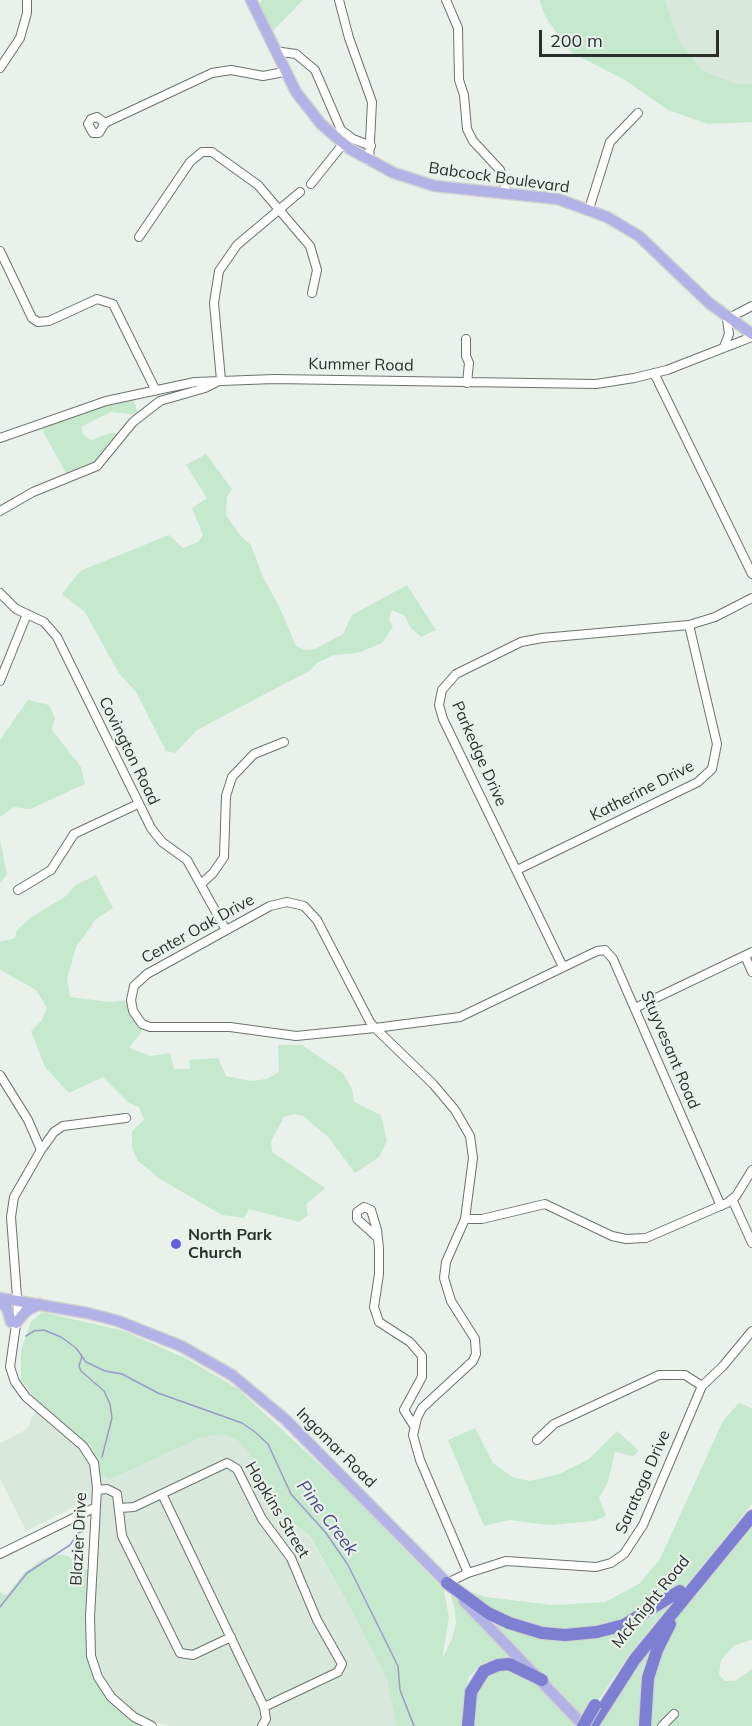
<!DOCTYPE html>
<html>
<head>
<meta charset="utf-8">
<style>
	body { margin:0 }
	#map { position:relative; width:752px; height:1726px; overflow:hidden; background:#e9f2ea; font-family:Mulish,sans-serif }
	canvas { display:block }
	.scale { position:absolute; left:539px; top:30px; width:180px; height:27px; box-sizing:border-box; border:3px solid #2c302d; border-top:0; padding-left:8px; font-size:18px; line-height:21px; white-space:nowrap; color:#2c302d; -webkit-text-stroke:4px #e9f2ea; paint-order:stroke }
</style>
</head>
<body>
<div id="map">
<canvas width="752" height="1726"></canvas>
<div class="scale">200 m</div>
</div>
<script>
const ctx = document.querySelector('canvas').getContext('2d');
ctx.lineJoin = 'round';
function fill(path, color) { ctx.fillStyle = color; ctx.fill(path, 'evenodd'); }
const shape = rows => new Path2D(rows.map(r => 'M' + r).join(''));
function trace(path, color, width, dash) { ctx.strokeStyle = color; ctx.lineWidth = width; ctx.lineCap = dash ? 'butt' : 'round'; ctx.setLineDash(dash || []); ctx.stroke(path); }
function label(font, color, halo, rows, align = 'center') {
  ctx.font = font + ' Mulish,sans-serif'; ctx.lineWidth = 4.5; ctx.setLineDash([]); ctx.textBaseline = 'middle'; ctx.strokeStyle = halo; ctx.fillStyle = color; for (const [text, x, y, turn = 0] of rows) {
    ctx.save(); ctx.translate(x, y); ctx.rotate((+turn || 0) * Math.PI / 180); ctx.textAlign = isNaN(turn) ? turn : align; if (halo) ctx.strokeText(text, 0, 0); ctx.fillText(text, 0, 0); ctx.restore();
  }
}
const built = shape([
	[665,0,752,0,752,83,738,84,703,71,679,41],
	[39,1403,91,1447,101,1473,109,1480,200,1438,220,1434,237,1440,248,1452,275,1507,310,1538,353,1613,386,1678,397,1726,169,1726,140,1717,114,1696,97,1661,92,1623,97,1496,26,1531,0,1478,0,1443,27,1429]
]);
const green = shape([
	[262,0,303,0,272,32,260,4],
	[539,0,665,0,679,41,703,71,738,84,752,83,752,122,708,124,668,110,625,80,572,53,546,18],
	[131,394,139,415,111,412,81,427,83,434,91,440,111,433,123,434,108,455,69,479,39,424],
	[206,454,232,489,227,497,226,515,240,535,251,545,263,577,279,606,296,646,305,650,315,649,343,634,352,615,407,585,436,630,421,637,410,627,405,616,392,610,389,619,393,627,382,643,358,653,334,655,317,663,311,670,197,730,175,753,166,751,136,692,118,672,85,612,62,594,80,571,169,535,183,548,198,542,203,535,192,508,207,498,186,465],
	[28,700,49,705,55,718,52,730,81,767,85,784,30,809,14,807,0,817,0,740],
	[0,839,7,875,0,883],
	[96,875,113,908,96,919,76,947,67,979,70,997,109,1002,131,1000,146,1026,129,1048,151,1056,170,1053,174,1069,190,1069,189,1060,218,1058,226,1076,250,1081,267,1079,279,1072,278,1045,302,1045,343,1073,352,1089,354,1102,381,1115,387,1141,379,1157,355,1173,329,1138,303,1116,294,1114,284,1117,271,1141,272,1152,325,1188,306,1205,308,1215,299,1222,249,1209,244,1218,222,1215,160,1179,138,1161,132,1148,132,1131,144,1120,139,1107,129,1103,103,1077,69,1093,45,1067,31,1031,42,1020,47,1008,36,990,0,970,0,942,15,938,17,930,30,918,66,896,76,885],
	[42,1312,124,1331,187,1359,238,1389,345,1488,444,1590,449,1618,442,1659,452,1639,456,1623,454,1605,447,1583,486,1597,553,1605,605,1602,639,1584,660,1559,723,1421,739,1403,752,1408,752,1504,629,1655,595,1705,587,1726,468,1726,469,1698,500,1659,481,1664,468,1678,463,1726,397,1726,386,1678,353,1613,311,1538,275,1507,248,1452,237,1440,220,1434,200,1438,109,1480,101,1473,91,1447,39,1403,21,1380,21,1350,31,1322],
	[475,1428,493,1463,514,1478,530,1481,559,1474,589,1459,617,1431,639,1451,633,1456,615,1452,608,1482,599,1498,606,1516,594,1521,549,1525,509,1520,484,1526,448,1440],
	[752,1516,752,1640,735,1645,721,1660,719,1674,725,1681,735,1681,752,1669,752,1726,588,1726],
	[58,1555,68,1556,83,1569,92,1569,91,1656,111,1697,152,1726,0,1726,0,1591,4,1595,8,1594,24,1573,43,1559]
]);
const stream = shape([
	[26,1336,34,1331,44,1330,61,1337,76,1348,86,1362,105,1371,122,1374,158,1393,242,1423,255,1432,268,1444,291,1494,326,1533,348,1565,398,1666,400,1690,414,1726],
	[82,1356,79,1366,81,1371,104,1391,110,1404,112,1418,102,1457],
	[0,1607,27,1573,70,1545,78,1533,83,1531]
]);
const minor = shape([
	[339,0,349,38,372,102,369,161],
	[446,0,458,28,459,80,464,95,467,129,473,141,500,170,507,193],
	[275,51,296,54,315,70,341,130,353,139,371,146],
	[0,68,20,38,27,13,27,0],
	[105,123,97,117,91,119,88,124,93,133,99,133,105,123,212,73,231,70,263,76,284,72],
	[311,184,343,144],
	[589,209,610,142,638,113],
	[139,237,190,162,202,152,212,152,258,185,310,246,317,270,312,293],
	[0,251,32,318,38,322,49,321,97,299,113,304,155,389],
	[466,339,466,356,469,363,467,383],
	[724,347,729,334,727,319,752,306],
	[654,373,752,574],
	[0,438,106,401,195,382,274,379,596,384,634,378,667,370,752,337],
	[0,511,33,492,97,466,133,422,160,401,205,388,221,380,214,303,219,271,237,245,300,192],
	[0,593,16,609,44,622,57,637,151,828,162,842,187,860,226,930],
	[0,681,27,614],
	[517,870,698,782,712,769,717,744,689,625],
	[201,884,213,873,224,857,226,796,232,777,254,754,284,742],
	[18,890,51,870,74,834,138,804],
	[745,956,752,972],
	[563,967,443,719,439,705,442,690,456,674,521,642,542,638,689,625,715,617,752,598],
	[635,1008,752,952],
	[0,1075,28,1120,41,1150,14,1197,11,1217,18,1310,10,1367,15,1382,26,1397,83,1446,94,1463,97,1488,90,1617,91,1656,98,1677,111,1697,134,1717,152,1726],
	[41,1150,54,1132,63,1126,126,1118],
	[732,1199,752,1243],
	[465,1219,482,1219,545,1204,612,1236,626,1239,646,1238,727,1203,736,1196,752,1170],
	[377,1237,357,1219,357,1212,364,1207,371,1210,377,1230,379,1248,379,1274,374,1307,379,1322,410,1342,422,1356,422,1377,404,1410,414,1426],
	[537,1440,554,1424,659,1375,685,1375,702,1386],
	[97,1490,107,1489,117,1494,122,1536,180,1653,193,1655,231,1637],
	[162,1494,264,1707,266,1719,262,1726],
	[120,1508,134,1507,227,1463,237,1469,262,1519,291,1558,317,1620,342,1664,338,1672,264,1707],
	[0,1554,96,1507],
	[468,1573,420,1460,413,1435,417,1418,422,1408,473,1361,476,1354,475,1339,451,1301,444,1278,446,1262,465,1219,473,1158,470,1136,455,1110,433,1084,375,1028,370,1022,317,920,304,906,287,902,270,906,147,974,134,986,131,1000,133,1011,142,1024,150,1027,230,1027,296,1036,375,1028,460,1017,597,951,605,950,613,959,721,1206],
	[447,1583,468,1573,506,1561,596,1567,611,1563,624,1554,643,1525,702,1386,723,1366,752,1331],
	[662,1726,674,1714]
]);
const major = shape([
	[251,0,296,92,321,124,350,149,394,173,435,186,558,199,607,217,639,236,709,303,752,334],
	[0,1298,87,1313,118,1321,181,1346,232,1375,286,1420,451,1587],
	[0,1301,7,1308,11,1322],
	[16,1323,26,1311,39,1304],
	[464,1601,584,1726]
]);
const highway = shape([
	[447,1583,488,1613,509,1623,542,1633,565,1635,597,1632,624,1625,680,1591],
	[468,1726,471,1692,484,1671,498,1665,509,1664,542,1680],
	[592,1726,635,1659,752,1516],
	[645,1726,648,1678,657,1650,670,1624]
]);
const highwayBridge = shape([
	[583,1726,595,1705]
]);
const markers = [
	[176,1244,6,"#655fd9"]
];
const streetNames = [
	["Babcock Boulevard",499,178,8],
	["Kummer Road",361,365,1],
	["Covington Road",129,751,64],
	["Parkedge Drive",479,754,66],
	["Katherine Drive",642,791,-27],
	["Center Oak Drive",198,929,-29],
	["Stuyvesant Road",670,1050,67],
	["Ingomar Road",336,1448,45],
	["Saratoga Drive",643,1482,-66],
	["Hopkins Street",277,1510,59],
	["Blazier Drive",79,1539,-87],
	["McKnight Road",651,1602,-51]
];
const poiNames = [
	["North Park",188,1235],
	["Church",188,1253]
];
const waterNames = [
	["Pine Creek",327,1518,53]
];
fill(built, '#d9e8dc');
fill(green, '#c6e8cd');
trace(stream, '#989bc7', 1.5);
trace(minor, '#6b736c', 10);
trace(major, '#d1d1d1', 13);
trace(highway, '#d1d1d1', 14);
trace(minor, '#fff', 8);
trace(major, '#b1b2e5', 10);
trace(highway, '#7d7fd3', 12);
trace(highwayBridge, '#d1d1d1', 14, []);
trace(highwayBridge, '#7d7fd3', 12);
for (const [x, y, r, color] of markers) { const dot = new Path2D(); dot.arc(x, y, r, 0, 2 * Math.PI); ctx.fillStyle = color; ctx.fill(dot); trace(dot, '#e9f2ea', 2); }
label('16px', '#2c302d', '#e9f2ea', streetNames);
label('bold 16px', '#2c302d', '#e9f2ea', poiNames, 'left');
label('italic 18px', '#4b4c86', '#e9f2ea', waterNames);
</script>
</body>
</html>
